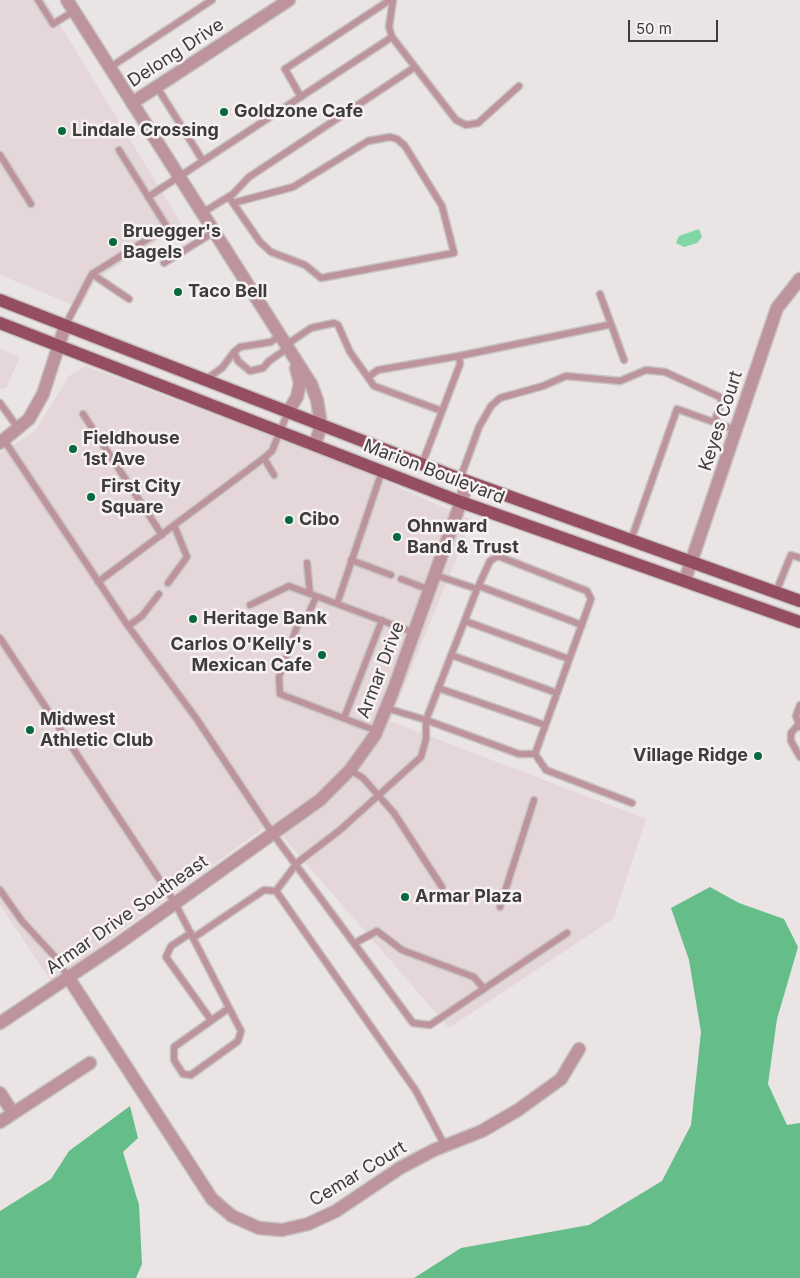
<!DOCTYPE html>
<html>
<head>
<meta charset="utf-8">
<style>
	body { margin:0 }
	#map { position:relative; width:800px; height:1278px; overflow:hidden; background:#eae4e5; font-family:Inter,sans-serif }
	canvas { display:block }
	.scale { position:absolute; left:628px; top:20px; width:90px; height:22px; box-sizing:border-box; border:2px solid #3d3b3b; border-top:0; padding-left:6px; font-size:15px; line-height:18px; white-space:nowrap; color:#3d3b3b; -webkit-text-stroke:4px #f7f1f2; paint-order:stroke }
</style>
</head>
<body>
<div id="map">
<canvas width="800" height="1278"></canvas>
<div class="scale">50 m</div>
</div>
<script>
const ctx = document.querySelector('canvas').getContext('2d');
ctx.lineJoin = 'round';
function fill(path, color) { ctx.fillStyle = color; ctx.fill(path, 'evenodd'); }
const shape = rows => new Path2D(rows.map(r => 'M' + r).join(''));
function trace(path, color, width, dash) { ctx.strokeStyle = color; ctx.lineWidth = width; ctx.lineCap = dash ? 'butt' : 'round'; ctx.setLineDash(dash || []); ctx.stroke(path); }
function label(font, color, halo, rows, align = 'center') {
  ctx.font = font + ' Inter,sans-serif'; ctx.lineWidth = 5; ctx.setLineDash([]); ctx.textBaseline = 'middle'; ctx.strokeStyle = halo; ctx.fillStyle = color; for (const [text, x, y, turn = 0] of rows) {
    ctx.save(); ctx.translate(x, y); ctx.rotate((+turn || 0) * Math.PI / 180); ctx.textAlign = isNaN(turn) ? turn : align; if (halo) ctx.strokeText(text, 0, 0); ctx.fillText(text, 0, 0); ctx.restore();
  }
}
const built = shape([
	[0,0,45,0,182,225,95,280,81,308,0,275],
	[0,349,20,357,6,388,0,389],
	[85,366,355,468,472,520,390,721,646,819,613,919,449,1028,271,823,51,981,0,905,0,454,35,431,69,376]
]);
const forest = shape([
	[710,887,739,903,784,919,798,947,777,1019,768,1084,787,1125,800,1123,800,1278,414,1278,461,1248,589,1225,662,1181,691,1125,701,1032,689,960,671,908],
	[130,1106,138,1138,123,1152,139,1205,142,1264,136,1278,0,1278,0,1211,51,1179,69,1151]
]);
const water = shape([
	[699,229,702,237,697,243,684,247,676,243,679,236]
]);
const lane = shape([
	[38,0,53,24,74,11],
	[393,0,389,27,392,37,456,120,466,125,478,123,519,86],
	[109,68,212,0],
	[157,87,203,161],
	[301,97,285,69,390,0],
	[0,155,31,204],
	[148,197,392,37],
	[229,197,233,203,260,242,271,252,305,265,321,278,454,253,442,206,405,146,397,139,390,137,368,141,293,187,233,203],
	[202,213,233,194,249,177,415,67],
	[164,263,214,232],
	[92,274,129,299],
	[611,324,624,360],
	[65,326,92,274,167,227,119,150],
	[280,335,271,342,240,347,234,352,238,361,250,371,263,368,269,361,288,348],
	[286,345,311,328,334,323,338,325,350,352,374,386,442,411],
	[368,377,378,370,459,356],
	[205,380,222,368,234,352],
	[0,403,18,428],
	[83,414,162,535],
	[4,440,128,626,196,718,273,834,413,1023,430,1025,567,933],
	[264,458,274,475],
	[422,464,460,364,459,356,608,325,611,324,600,294],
	[460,479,479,427,491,406,500,398,543,386,566,376,620,381,646,370,665,372,720,397,722,402,714,422],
	[631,540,677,409,736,430],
	[351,560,391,575],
	[307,563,310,594],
	[401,579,430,590],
	[98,582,264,458,272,451,288,412],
	[168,583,187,557,174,525],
	[479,586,582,625],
	[776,592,791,555,800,558],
	[316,597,308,615,298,624,279,677,280,694,377,731],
	[337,604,382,471],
	[250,605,289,586,415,633],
	[465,621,569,659],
	[128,626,142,616,159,594],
	[0,638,175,903,241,1031,238,1041,191,1075,183,1074,174,1060,174,1047,229,1008],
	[451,655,557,693],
	[438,688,545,725],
	[386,708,426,720,477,589,435,575],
	[344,718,382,620],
	[799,724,791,733,791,741,800,757],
	[800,727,796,716,800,705],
	[535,754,546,770,632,803],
	[350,770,363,778,394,813,442,887],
	[0,890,22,921,56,958,68,977],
	[276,891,416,1091,445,1146],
	[500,907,534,800],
	[191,933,171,946,166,957,211,1020],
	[193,938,264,890,276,891,297,863,340,830,421,757,426,739,426,720,519,754,535,754,591,599,587,591,498,556,490,561,477,589],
	[355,943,377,931,402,950,474,977,484,989]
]);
const street = shape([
	[67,0,311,384,317,400,321,425,315,445],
	[132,103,289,0],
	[288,412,297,397,300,383,296,368],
	[0,443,29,419,43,394,65,326],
	[685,580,777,308,800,279],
	[68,977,212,1199,232,1216,259,1228,282,1230,308,1224,336,1211,400,1168,434,1150,482,1131,518,1110,561,1079,579,1049],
	[0,1023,115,946,320,800,350,770,375,735,393,691,468,482],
	[0,1093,13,1113],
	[0,1122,90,1063]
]);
const primary = shape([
	[0,300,458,478,800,601],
	[0,323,461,502,800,622]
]);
const markers = [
	[224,112,5,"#076a3e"],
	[62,131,5,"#076a3e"],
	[113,242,5,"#076a3e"],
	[178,292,5,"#076a3e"],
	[73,449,5,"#076a3e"],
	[91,497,5,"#076a3e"],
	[289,520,5,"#076a3e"],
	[397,537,5,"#076a3e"],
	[193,619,5,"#076a3e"],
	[322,655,5,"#076a3e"],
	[30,730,5,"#076a3e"],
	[758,756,5,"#076a3e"],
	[405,897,5,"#076a3e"]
];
const streetNames = [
	["Delong Drive",176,53,-33],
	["Keyes Court",721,421,-72],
	["Marion Boulevard",434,472,21],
	["Armar Drive",381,670,-69],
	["Armar Drive Southeast",127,915,-35],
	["Cemar Court",358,1174,-31]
];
const poiNames = [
	["Goldzone Cafe",234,112],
	["Lindale Crossing",72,131],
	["Bruegger's",123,232],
	["Bagels",123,253],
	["Taco Bell",188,292],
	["Fieldhouse",83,439],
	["1st Ave",83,460],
	["First City",101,487],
	["Square",101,508],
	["Cibo",299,520],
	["Ohnward",407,527],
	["Band & Trust",407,548],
	["Heritage Bank",203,619],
	["Carlos O'Kelly's",312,645,"right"],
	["Mexican Cafe",312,666,"right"],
	["Midwest",40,720],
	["Athletic Club",40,741],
	["Village Ridge",748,756,"right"],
	["Armar Plaza",415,897]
];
fill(built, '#e5d6d9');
fill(forest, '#65bd8a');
fill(water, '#7fd7a3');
trace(lane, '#c7c2c3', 9);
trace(street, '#c7c2c3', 15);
trace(primary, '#c7c2c3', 15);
trace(lane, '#bd949d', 6);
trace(street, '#bd949d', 12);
trace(primary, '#954e61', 12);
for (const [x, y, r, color] of markers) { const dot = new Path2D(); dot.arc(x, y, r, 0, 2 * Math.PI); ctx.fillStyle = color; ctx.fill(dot); trace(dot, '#f7f1f2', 2); }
label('18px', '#3d3b3b', '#f7f1f2', streetNames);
label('bold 18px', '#3d3b3b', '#f7f1f2', poiNames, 'left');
</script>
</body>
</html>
